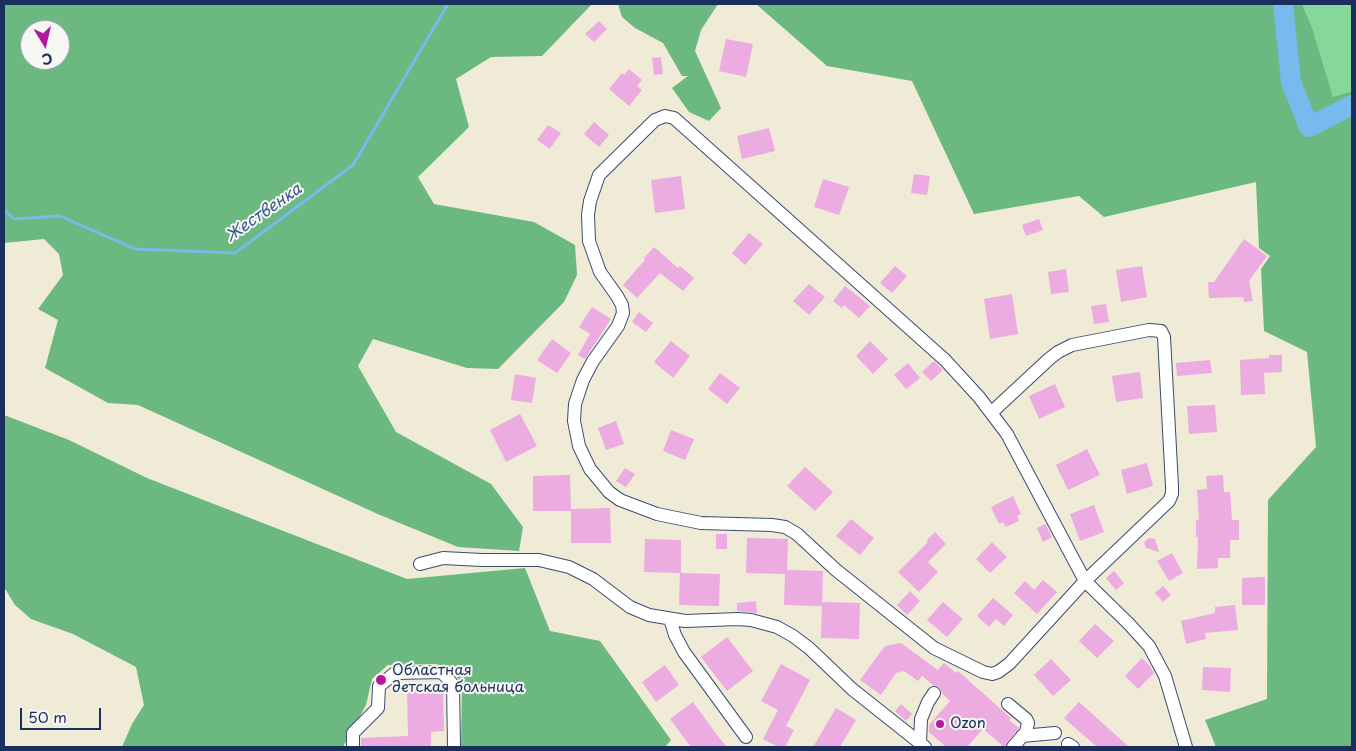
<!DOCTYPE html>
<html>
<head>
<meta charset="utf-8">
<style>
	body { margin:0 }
	#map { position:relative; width:1356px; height:751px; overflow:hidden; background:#efebd7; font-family:"Playpen Sans",sans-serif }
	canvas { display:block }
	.frame { position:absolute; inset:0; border:5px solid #1b2f5e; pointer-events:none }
	.north { position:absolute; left:20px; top:20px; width:50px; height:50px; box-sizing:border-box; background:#f6f6f2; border:1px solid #9ea6b7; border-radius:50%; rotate:171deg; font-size:14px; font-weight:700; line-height:20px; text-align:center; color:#1b2f5e }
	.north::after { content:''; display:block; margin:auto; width:18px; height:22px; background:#b5179e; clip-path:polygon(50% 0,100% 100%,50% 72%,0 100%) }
	.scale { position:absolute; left:20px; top:708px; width:81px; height:22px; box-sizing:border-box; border:2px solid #1b2f5e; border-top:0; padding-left:6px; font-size:15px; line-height:18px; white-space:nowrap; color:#1b2f5e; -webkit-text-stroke:4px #f6f6f2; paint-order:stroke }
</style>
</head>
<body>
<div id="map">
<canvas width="1356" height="751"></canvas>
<div class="frame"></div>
<div class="north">С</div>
<div class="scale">50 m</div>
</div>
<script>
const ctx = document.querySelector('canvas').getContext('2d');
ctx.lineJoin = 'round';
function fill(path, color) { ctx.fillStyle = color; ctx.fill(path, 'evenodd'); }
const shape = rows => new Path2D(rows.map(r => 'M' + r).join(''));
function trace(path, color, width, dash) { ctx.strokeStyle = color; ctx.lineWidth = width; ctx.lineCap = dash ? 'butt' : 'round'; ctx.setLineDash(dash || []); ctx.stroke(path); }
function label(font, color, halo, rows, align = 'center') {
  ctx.font = font + ' "Playpen Sans",sans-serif'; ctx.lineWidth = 4; ctx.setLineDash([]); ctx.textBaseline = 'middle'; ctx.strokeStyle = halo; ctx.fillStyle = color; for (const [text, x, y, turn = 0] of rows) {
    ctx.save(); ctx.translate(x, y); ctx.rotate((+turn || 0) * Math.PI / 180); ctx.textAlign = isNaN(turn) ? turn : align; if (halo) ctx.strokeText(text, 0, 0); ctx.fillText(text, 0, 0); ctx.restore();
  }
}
const green = shape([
	[1302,4,1352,4,1352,91,1333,98,1312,27]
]);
const forest = shape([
	[4,4,592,4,542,56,491,57,456,79,469,127,418,177,434,204,534,222,575,245,577,275,564,302,498,369,467,368,373,339,358,366,396,432,491,484,523,527,519,551,458,547,380,515,138,405,108,403,45,368,58,320,38,309,63,275,59,254,44,239,4,243],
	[30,30,60,30,60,60,30,60],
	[618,4,718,4,701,30,695,51,721,108,709,121,689,112,672,88,688,76,682,76,663,43,635,28,622,17],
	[756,4,1302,4,1312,27,1333,97,1352,91,1352,747,1216,747,1205,720,1267,699,1268,500,1316,447,1307,352,1264,331,1261,269,1270,256,1259,248,1256,182,1104,217,1079,196,974,214,912,81,827,66],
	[4,415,69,440,147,478,407,579,525,568,550,631,600,641,671,740,665,747,461,747,462,684,451,669,436,664,388,665,372,679,366,705,343,747,122,747,132,724,144,705,136,667,73,634,31,619,15,605,4,587]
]);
const stream = shape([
	[4,210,14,219,60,216,135,249,235,253,353,165,448,4]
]);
const river = shape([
	[1283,4,1291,82,1309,127,1352,105]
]);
const building = shape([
	[599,21,607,29,594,42,585,34],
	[726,39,753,44,746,77,719,71],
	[661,57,663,74,654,75,652,58],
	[629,69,642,80,637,86,642,90,629,106,609,89,622,73,624,75],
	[594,122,609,135,599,147,584,134],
	[548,125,561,133,550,149,537,140],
	[769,128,775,151,742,159,737,136],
	[914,174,930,176,927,195,911,193],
	[681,176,685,209,655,213,651,180],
	[823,179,849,187,839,215,814,207],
	[1039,219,1043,230,1026,236,1022,225],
	[749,233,763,244,745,265,732,253],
	[1244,239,1267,256,1249,281,1253,301,1244,302,1243,297,1209,298,1208,282,1214,282],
	[654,247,678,268,680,266,694,278,683,291,660,273,637,298,623,285,645,260,644,258],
	[895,266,907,276,892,293,880,283],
	[1142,266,1147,297,1121,302,1116,270],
	[1066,269,1069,292,1051,294,1048,272],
	[809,284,825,297,809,315,793,301],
	[845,286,870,306,859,318,844,305,842,308,833,301],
	[1012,294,1018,334,990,339,984,299],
	[1106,304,1109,322,1094,324,1091,306],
	[592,307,611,319,585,359,578,355,590,334,579,327],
	[639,312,653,323,646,332,632,322],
	[552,339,571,353,557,373,537,360],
	[671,341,690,356,673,378,654,362],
	[870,341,888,359,873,374,856,356],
	[1269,355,1282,355,1282,372,1264,373,1265,394,1241,395,1240,360,1269,358],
	[1210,360,1212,373,1177,376,1176,363],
	[934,361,943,370,931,381,922,372],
	[908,363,920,378,906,389,894,375],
	[1140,372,1143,398,1116,402,1112,376],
	[720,373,740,388,727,404,708,389],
	[515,374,536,378,532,403,511,400],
	[1055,384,1065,407,1039,419,1029,396],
	[1215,405,1217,432,1189,434,1187,406],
	[520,414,537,446,506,462,490,430],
	[616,421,624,444,606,450,598,428],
	[671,430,694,439,685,460,663,451],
	[1087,449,1100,475,1068,490,1056,465],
	[1147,463,1153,486,1127,494,1121,470],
	[805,467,833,492,815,511,787,486],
	[625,468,635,474,626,487,616,481],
	[570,475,571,509,610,508,611,543,571,543,571,511,533,511,533,476],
	[1223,475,1224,492,1230,492,1232,520,1239,520,1239,540,1230,540,1230,558,1218,558,1218,568,1197,569,1198,537,1196,537,1196,520,1199,520,1197,490,1207,489,1206,476],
	[1013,496,1021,514,1017,516,1019,521,1006,527,1003,522,999,524,991,507],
	[1094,505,1104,532,1080,541,1070,514],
	[851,519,874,538,860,555,836,536],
	[1045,524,1052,537,1043,542,1037,528],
	[935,532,946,544,928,562,938,572,919,592,898,572,928,542,926,541],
	[716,534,727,534,727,549,716,549],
	[747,538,788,539,787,570,823,571,822,606,784,605,785,574,746,573],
	[1149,538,1155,539,1159,552,1146,548,1144,542],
	[645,539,681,540,681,573,644,572],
	[992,542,1007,557,990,573,976,559],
	[1172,553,1183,573,1169,581,1157,561],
	[1114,571,1124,583,1116,590,1106,578],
	[680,573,720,574,719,606,679,605],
	[1265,577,1265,605,1242,605,1242,578],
	[1043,580,1057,592,1037,614,1014,593,1025,581,1034,590],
	[1163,586,1171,595,1163,602,1155,593],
	[910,591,920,601,907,615,897,605],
	[993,598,1013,615,1004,626,996,619,989,627,977,616],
	[756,601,757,613,737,611,737,603],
	[822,602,860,603,859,639,821,638],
	[943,602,963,619,947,637,927,620],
	[1235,605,1238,630,1205,633,1206,639,1186,644,1181,621,1215,613,1215,607],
	[1095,624,1114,641,1097,658,1079,641],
	[727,637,753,671,727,691,701,657],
	[901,643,938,670,944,663,956,673,958,671,1011,718,1009,720,1019,728,1004,747,983,729,967,747,946,747,929,732,929,725,950,701,942,693,939,687,933,685,922,676,918,681,904,671,896,673,881,695,860,680,885,646],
	[1142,658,1150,666,1154,673,1138,689,1125,676],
	[1051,659,1071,680,1053,696,1034,675],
	[781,664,810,680,786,726,794,730,785,747,778,747,763,739,778,710,761,701],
	[665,665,679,685,656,702,642,682],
	[1203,667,1231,668,1230,692,1202,690],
	[427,685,427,688,443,687,444,731,431,732,431,747,361,747,361,738,408,736,407,686],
	[693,702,717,735,727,747,691,747,670,719],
	[1079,702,1129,747,1097,747,1064,718],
	[901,704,912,714,906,721,895,711],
	[836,708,856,720,840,747,813,747]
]);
const minor = shape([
	[992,412,1049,359,1058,352,1072,345,1149,330,1161,331,1164,337,1172,486,1172,494,1169,501,1085,581,1009,664,998,672,992,674,983,672,934,648,836,570,797,534,785,527,772,525,701,523,657,514,620,500,609,492,590,469,579,446,574,421,575,404,583,380,593,361,618,326,623,313,622,305,617,296,600,272,589,241,588,215,590,201,599,175,655,120,665,116,674,118,945,360,979,397,1007,434,1085,581,1129,624,1149,646,1165,676,1186,747],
	[420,564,443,558,482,560,539,560,569,567,593,579,630,607,649,615,685,621,738,619,751,620,777,627,793,636,809,648,852,689,920,743],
	[670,619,675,635,684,652,746,737],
	[1008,704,1026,719,1028,723,1026,732,1013,747],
	[1022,736,1055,733],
	[1068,744,1073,747],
	[353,747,353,733,378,708,379,686,395,673,442,672,453,685,454,747],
	[925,747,920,743,921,719,928,702,934,693]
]);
const markers = [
	[381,680,6,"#b5179e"],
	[940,724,5,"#b5179e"]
];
const poiNames = [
	["Областная",392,671],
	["детская больница",392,688],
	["Ozon",950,724]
];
const waterNames = [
	["Жественка",264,213,-35]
];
fill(green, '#85d899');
fill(forest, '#6cb881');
trace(stream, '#77baed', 3);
trace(river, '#77baed', 20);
fill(building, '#ecabe1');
trace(minor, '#3b4b70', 14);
trace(minor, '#fff', 12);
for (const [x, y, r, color] of markers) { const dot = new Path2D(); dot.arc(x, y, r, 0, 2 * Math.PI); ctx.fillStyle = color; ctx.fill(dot); trace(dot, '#f6f6f2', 2); }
label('15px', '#1b2f5e', '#f6f6f2', poiNames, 'left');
label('italic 16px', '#375989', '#f6f6f2', waterNames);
</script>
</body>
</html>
